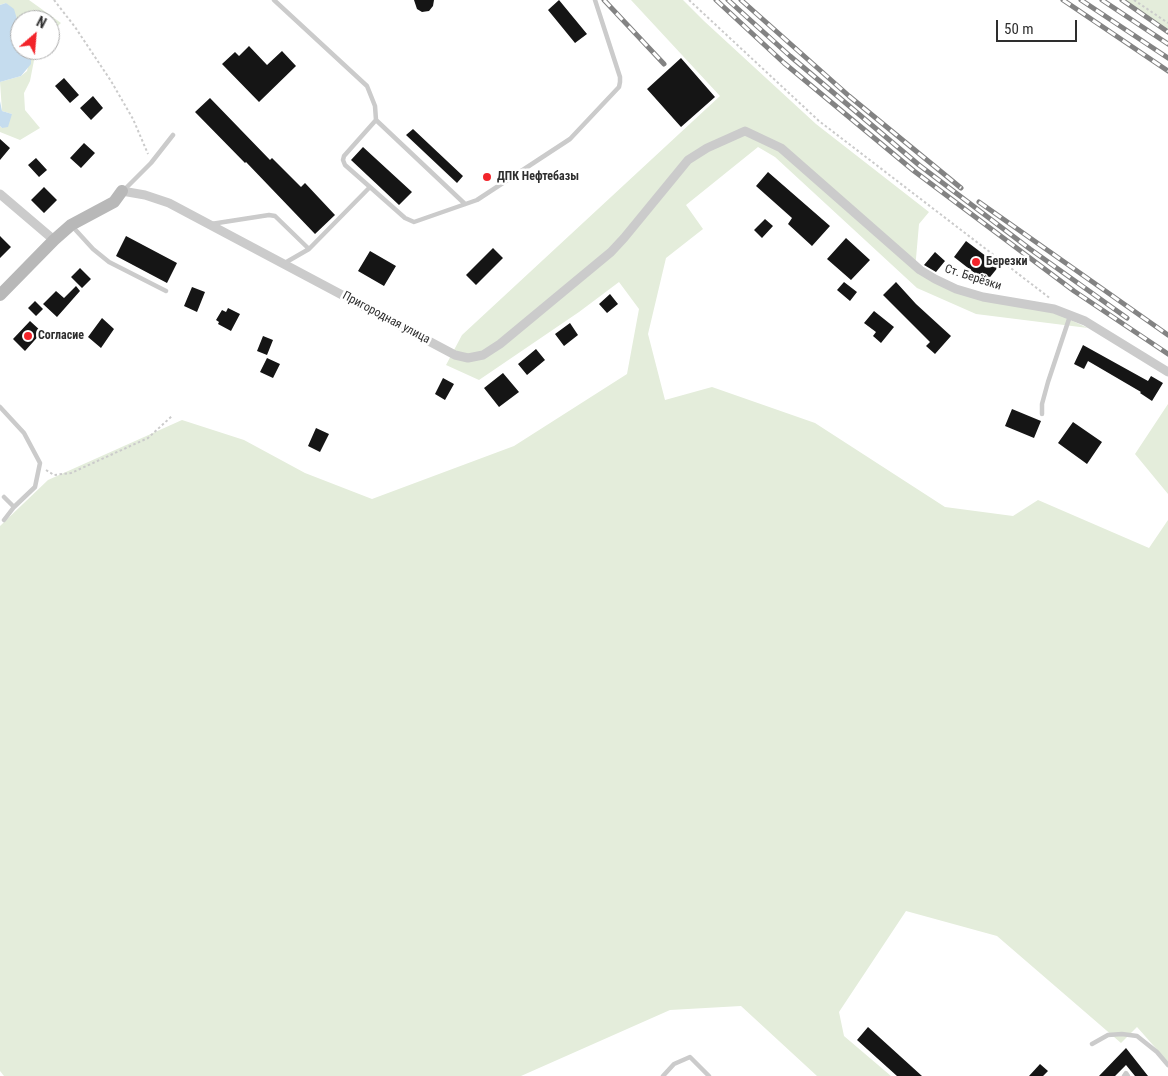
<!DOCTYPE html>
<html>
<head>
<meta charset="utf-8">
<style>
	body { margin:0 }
	#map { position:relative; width:1168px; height:1076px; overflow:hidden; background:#fff; font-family:"Roboto Condensed",sans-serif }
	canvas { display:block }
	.north { position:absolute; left:10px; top:10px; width:50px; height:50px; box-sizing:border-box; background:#fff; border:1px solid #ababab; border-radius:50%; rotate:27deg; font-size:14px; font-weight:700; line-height:20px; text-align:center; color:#2e2e2e }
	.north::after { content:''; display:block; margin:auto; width:18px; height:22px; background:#f2242a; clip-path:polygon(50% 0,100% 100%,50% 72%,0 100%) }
	.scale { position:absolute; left:996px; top:20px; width:81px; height:22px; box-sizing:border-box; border:2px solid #2e2e2e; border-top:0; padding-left:6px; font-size:15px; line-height:18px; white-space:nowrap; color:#2e2e2e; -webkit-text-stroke:4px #fff; paint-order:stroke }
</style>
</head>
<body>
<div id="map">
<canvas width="1168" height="1076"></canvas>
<div class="north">N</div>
<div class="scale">50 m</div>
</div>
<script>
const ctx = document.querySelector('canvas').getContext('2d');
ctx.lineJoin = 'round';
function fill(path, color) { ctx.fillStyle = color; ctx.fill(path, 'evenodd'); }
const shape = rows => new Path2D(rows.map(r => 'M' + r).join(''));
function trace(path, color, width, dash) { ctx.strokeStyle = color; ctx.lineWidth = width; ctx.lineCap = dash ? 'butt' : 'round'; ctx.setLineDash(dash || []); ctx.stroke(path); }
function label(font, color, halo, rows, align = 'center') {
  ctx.font = font + ' "Roboto Condensed",sans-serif'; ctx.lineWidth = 5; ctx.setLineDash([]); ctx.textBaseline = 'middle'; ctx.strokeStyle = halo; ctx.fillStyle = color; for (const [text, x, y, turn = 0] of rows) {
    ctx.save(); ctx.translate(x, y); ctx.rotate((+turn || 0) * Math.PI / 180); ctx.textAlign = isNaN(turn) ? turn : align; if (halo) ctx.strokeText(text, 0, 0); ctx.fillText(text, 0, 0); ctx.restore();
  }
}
const green = shape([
	[0,0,29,0,61,23,50,33,50,20,20,20,20,29,18,20,6,3,0,5],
	[631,0,683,0,704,21,816,124,929,212,919,224,915,270,933,281,1053,312,1088,328,976,314,917,288,775,157,758,147,686,205,703,229,666,258,648,334,665,400,712,387,815,423,945,507,1013,516,1038,500,1149,548,1168,520,1168,1062,1137,1027,1121,1043,997,936,906,911,839,1012,844,1036,891,1076,817,1076,741,1006,670,1010,521,1076,4,1076,0,1071,0,526,48,480,182,420,244,440,305,473,372,499,514,446,627,374,639,309,619,282,579,312,479,380,446,365,462,335,720,96],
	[1124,0,1168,0,1168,31],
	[28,50,36,50,30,81,24,93,25,110,40,128,20,140,0,132,0,126,2,128,12,114,2,111,0,82,21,76,27,71,31,54],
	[1168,404,1168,494,1135,454]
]);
const water = shape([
	[6,3,14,9,20,29,20,50,28,50,31,54,31,64,21,76,0,82,0,5],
	[0,101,2,111,12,114,8,127,2,128,0,126]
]);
const building = shape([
	[414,0,434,0,433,6,429,11,422,12,417,9],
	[559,0,587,34,575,43,548,10],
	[249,46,267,65,282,51,296,66,259,102,222,64,235,52,239,56],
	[681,58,715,97,681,127,647,89],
	[64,78,79,95,70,103,55,86],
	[93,96,103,108,91,120,80,108],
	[210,98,270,160,272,158,301,187,305,183,335,215,315,234,246,162,245,163,195,112],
	[413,129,463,176,457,183,406,135],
	[0,139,10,148,0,160],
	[84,143,95,153,81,168,70,158],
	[363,147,412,192,399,205,351,160],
	[36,158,47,170,39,177,28,165],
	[768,172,830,226,812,246,788,224,792,218,756,186],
	[44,187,57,200,44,213,31,200],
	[765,219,773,226,762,238,754,230],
	[0,236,11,247,0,258],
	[126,236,177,263,167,283,116,256],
	[846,238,870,260,851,280,827,259],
	[966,241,999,266,986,282,954,257],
	[493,248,503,258,476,285,466,275],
	[370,251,396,266,384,286,358,271],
	[935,252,945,261,936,272,924,265],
	[80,268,91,279,82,288,71,277],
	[844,282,857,292,850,301,837,290],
	[896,282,916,304,951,336,935,354,926,346,930,342,883,295],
	[76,286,80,291,57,317,43,304,56,291,64,298],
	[192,287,205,292,197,312,184,306],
	[610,294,618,304,607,313,599,304],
	[35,301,43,309,36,316,28,308],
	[228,308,240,314,231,331,218,324,219,322,216,320,222,310,226,312],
	[874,311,894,327,881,343,873,336,876,332,864,323],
	[102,318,114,329,101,348,88,337],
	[30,321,42,332,25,351,13,339],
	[570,323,578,335,564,346,555,334],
	[263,336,273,340,267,355,257,351],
	[1083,345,1148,381,1151,376,1163,383,1152,401,1140,393,1141,392,1088,361,1084,369,1074,364],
	[536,349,545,360,527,375,518,364],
	[267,358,280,364,273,378,260,372],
	[503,373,519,392,499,407,484,388],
	[443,378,454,384,445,400,435,394],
	[1012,409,1041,421,1034,438,1005,426],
	[1073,422,1102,442,1087,464,1058,443],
	[316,428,329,434,320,452,308,446],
	[868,1027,922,1076,897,1076,857,1040],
	[1126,1048,1148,1076,1135,1076,1126,1065,1115,1076,1099,1076],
	[1040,1064,1048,1071,1043,1076,1029,1076]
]);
const path = shape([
	[54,0,75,27,111,81,133,119,148,154],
	[689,0,819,121,1051,299],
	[1134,0,1168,23],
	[46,470,54,475,71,473,148,438,172,416]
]);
const lane = shape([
	[274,0,367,86,375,106,376,120,465,204],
	[370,187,345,165,343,160,344,156,376,120],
	[124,190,151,163,173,135],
	[211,224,269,215,275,216,309,249],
	[72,226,93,249,109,262,166,291],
	[283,264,309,249,370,187,405,218,414,222,477,200,570,139,619,87,620,82,620,77,595,0],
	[0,407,24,433,40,463,35,487,14,507,4,520],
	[1042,414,1042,404,1048,382,1070,316],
	[4,497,14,507],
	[1092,1044,1108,1035,1122,1034,1137,1036,1157,1052,1168,1065],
	[663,1076,674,1064,690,1057,709,1076],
	[1124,1076,1126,1073,1128,1076]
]);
const street = shape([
	[122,191,145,195,169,203,455,355,468,358,483,355,500,344,611,252,624,238,688,160,707,148,745,131,781,148,920,270,935,279,956,289,983,297,1054,309,1085,321,1168,372],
	[0,194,54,240]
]);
const secondary = shape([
	[0,295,54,240,71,225,114,202,122,191]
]);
const rail = shape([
	[604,0,664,64],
	[716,0,784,63,914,171,1074,291,1168,354],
	[728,0,790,56,919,165,1030,249,1127,318],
	[741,0,849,96,961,188],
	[1063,0,1168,71],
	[1081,0,1168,58],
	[1102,0,1168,44],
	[1122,0,1168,32],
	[979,202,1168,335]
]);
const markers = [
	[487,177,5,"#f2242a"],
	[976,262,5,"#f2242a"],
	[28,336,5,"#f2242a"]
];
const poiNames = [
	["ДПК Нефтебазы",497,177],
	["Березки",986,262],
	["Согласие",38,336]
];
const streetNames = [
	["Ст. Берёзки",973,278,18],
	["Пригородная улица",386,318,28]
];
fill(green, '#e4eddb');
fill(water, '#c5dcee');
fill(building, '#151515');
trace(path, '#cbcbcb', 2, [2.5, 2.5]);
trace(lane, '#cbcbcb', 4.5);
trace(street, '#cbcbcb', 9);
trace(secondary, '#b8b8b8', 12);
trace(rail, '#838383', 5);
trace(rail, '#fff', 3, [9]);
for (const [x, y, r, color] of markers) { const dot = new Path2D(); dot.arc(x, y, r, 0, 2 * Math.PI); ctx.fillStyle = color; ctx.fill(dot); trace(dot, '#fff', 2); }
label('bold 12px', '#2e2e2e', '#fff', poiNames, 'left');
label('12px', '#2e2e2e', '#fff', streetNames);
</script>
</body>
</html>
